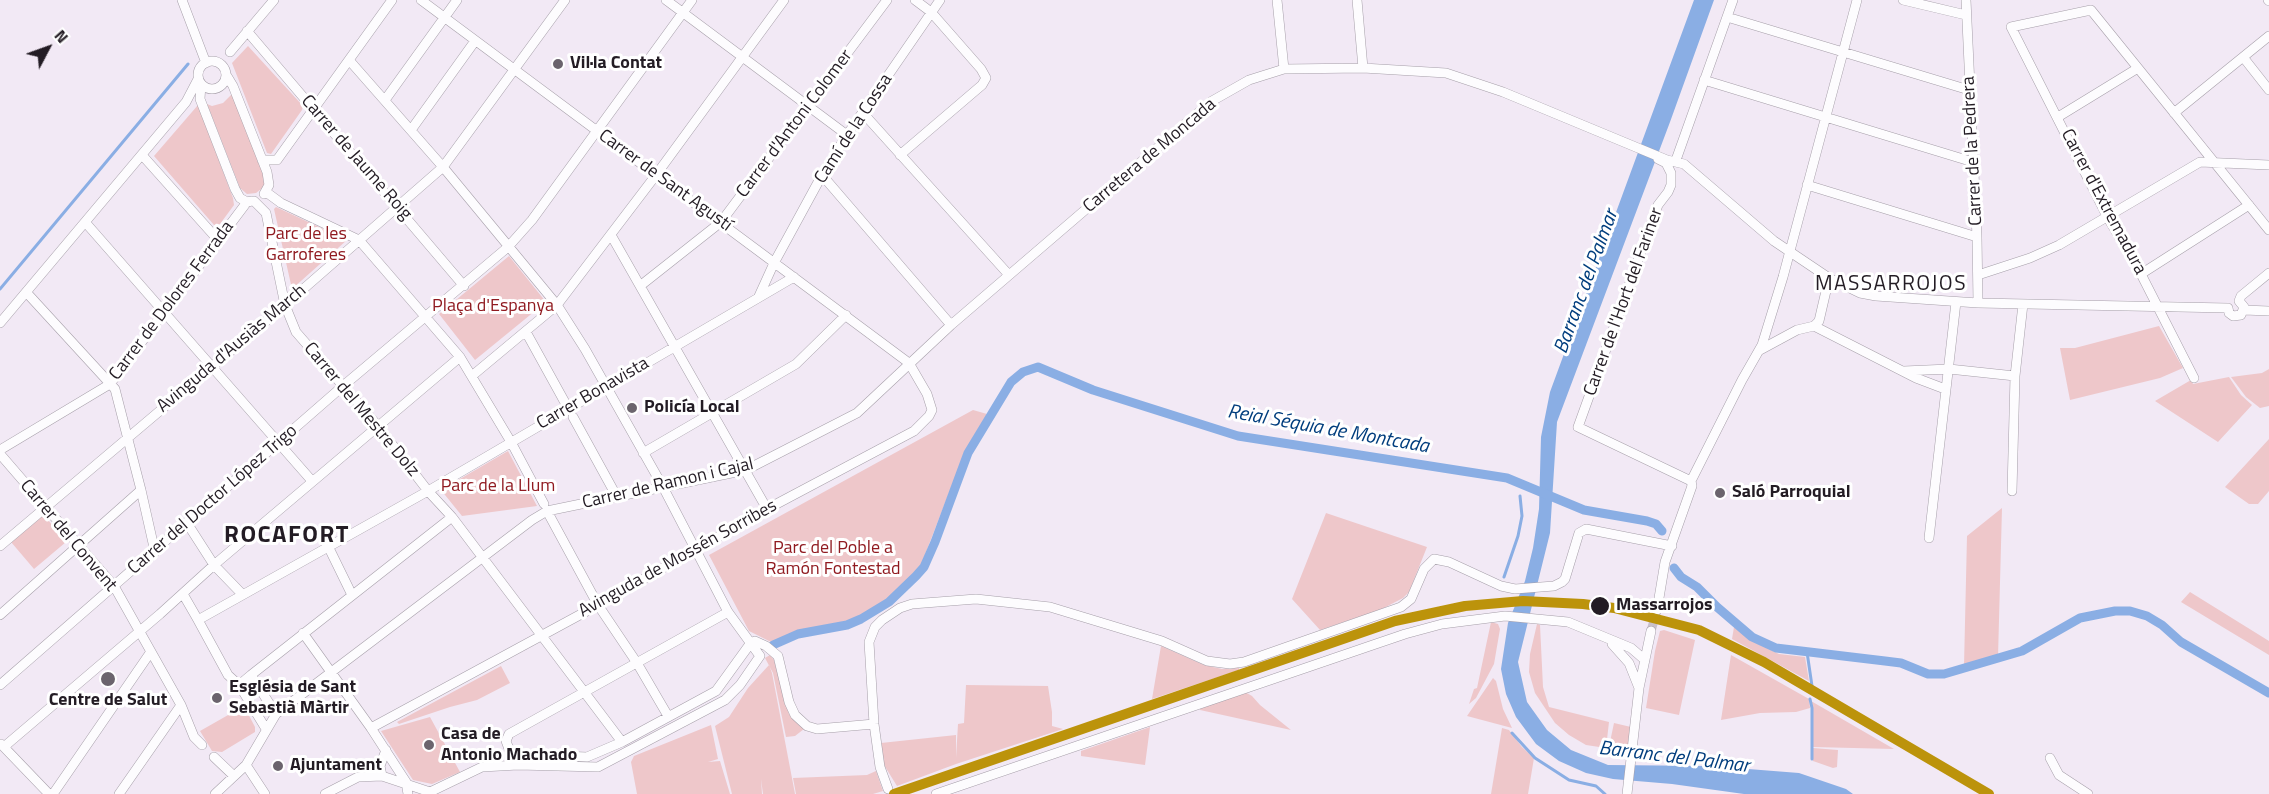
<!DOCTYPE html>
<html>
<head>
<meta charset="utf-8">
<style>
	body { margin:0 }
	#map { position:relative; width:2269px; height:794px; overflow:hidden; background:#f2e9f5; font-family:"Titillium Web",sans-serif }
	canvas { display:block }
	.north { position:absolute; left:18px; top:18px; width:60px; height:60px; -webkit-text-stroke:4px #fff; paint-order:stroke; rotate:49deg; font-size:16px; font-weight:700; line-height:24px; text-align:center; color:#231c24 }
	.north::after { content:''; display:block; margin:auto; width:21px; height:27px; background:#231c24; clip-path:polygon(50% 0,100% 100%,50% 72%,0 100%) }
</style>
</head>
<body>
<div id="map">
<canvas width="2269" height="794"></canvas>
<div class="north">N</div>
</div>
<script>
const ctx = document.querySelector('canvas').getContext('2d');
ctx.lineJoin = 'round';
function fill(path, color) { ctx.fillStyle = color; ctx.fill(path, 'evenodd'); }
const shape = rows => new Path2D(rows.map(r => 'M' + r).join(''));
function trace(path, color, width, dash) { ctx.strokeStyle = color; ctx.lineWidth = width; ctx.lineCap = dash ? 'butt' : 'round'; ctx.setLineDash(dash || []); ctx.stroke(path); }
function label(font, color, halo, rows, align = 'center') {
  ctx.font = font + ' "Titillium Web",sans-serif'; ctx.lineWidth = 6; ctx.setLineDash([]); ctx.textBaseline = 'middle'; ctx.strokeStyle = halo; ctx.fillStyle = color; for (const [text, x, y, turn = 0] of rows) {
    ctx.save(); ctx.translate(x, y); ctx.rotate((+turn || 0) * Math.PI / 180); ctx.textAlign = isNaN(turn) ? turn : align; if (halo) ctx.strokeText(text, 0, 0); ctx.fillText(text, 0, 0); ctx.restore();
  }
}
const green = shape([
	[248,46,303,106,302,110,271,154,267,153,232,63],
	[233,93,265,175,265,186,256,193,247,194,240,188,207,104,212,106,223,103],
	[198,105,233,198,234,205,220,224,217,225,214,225,154,156],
	[276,207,347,240,292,289,274,209],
	[509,256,546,302,475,360,439,314],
	[2159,326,2183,368,2160,378,2070,400,2060,348,2075,348],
	[2269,369,2269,406,2260,408,2246,397,2231,377,2262,373],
	[2229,377,2241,395,2252,405,2218,442,2155,401,2191,380,2193,384],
	[973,410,987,414,966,449,921,565,897,592,861,616,846,623,798,631,773,643,749,631,709,555],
	[2269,439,2269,491,2258,504,2249,504,2225,487],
	[508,451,537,506,462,516,441,490],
	[2002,508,1998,657,1964,666,1967,536],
	[1326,513,1427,547,1409,592,1403,598,1380,610,1320,630,1292,599],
	[44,515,66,542,34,569,11,542],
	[2190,592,2269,641,2269,655,2181,602],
	[1491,622,1498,624,1500,629,1494,664,1476,698,1469,704,1474,689,1477,688],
	[1537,624,1540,625,1543,687,1549,707,1609,722,1606,748,1586,745,1569,735,1555,723,1535,693,1529,672,1530,654],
	[1734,627,1753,641,1779,654,1805,657,1809,681,1732,639],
	[1664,630,1695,640,1679,715,1646,708,1655,651,1660,631],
	[1161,646,1204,665,1222,669,1239,668,1239,670,1152,699],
	[770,655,774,660,789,714,804,729,795,736,786,737,773,673,765,658],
	[1731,655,1809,699,1810,708,1796,712,1760,713,1721,720],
	[769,665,772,673,795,794,763,794,761,779,762,794,732,794,715,726,729,717,748,688],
	[501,666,510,683,477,700,450,707,399,724,397,722],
	[1493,678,1496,681,1503,709,1512,728,1467,716],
	[966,685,1048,686,1052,712,1052,726,1063,729,956,764,897,786,884,765,881,743,956,735,956,758,958,724,964,723],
	[1245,692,1252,696,1260,705,1291,730,1200,710,1200,708],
	[1811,701,1894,749,1813,747,1813,708],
	[244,706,255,727,255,732,222,752,212,751,200,731],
	[430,717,460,772,432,784,413,780,381,731],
	[1614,723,1631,727,1629,746,1624,750,1610,742],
	[711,725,718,759,708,762,720,761,730,794,637,794,631,762,634,756],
	[1150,727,1145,765,1081,756,1081,751],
	[1502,728,1509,730,1522,747,1534,758,1528,794,1491,794],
	[1813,748,1838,750,1837,767,1833,768,1813,761],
	[876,771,883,791,873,794,796,794,793,778,867,775]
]);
const water = shape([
	[1694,0,1714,0,1670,122,1557,422,1550,533,1518,662,1527,702,1547,730,1571,750,1608,765,1710,766,1799,773,1846,789,1853,794,1744,794,1672,784,1613,779,1586,773,1559,761,1536,744,1516,717,1506,694,1501,669,1508,623,1525,581,1533,548,1539,509,1541,437,1550,392]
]);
const stream = shape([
	[0,289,188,64],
	[1504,577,1518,536,1522,516,1520,496],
	[1807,652,1812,686],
	[1810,699,1812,708,1812,759],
	[1512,733,1535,758,1569,780,1596,786,1605,794]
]);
const canal = shape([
	[1674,568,1681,577,1697,587,1717,607,1752,637,1776,648,1885,661,1901,663,1928,674,1944,674,2022,651,2080,618,2115,611,2130,611,2147,616,2162,625,2181,642,2269,693],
	[773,645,798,634,847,625,861,619,889,602,916,576,924,567,935,542,968,453,1011,382,1023,372,1038,367,1093,390,1238,436,1507,478,1584,510,1647,521,1656,524,1662,531]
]);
const minorTunnel = shape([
	[1651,631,1657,610]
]);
const minor = shape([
	[182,0,206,63],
	[666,0,847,135],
	[1277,0,1284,69],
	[1357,0,1363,68],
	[1903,0,1966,15],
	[1966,0,1977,237,1978,303],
	[2268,0,2269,1],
	[1727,17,1969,90],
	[247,31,464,286],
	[230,52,274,0],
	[2243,57,2269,90],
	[349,60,443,167,557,305,473,375],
	'198 75a14 14 0 1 1 28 0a14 14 0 1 1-28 0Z',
	[227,76,233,86,267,172,269,185,264,194],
	[1704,80,1973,162],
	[201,84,200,99,235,189,240,198,247,202,252,201],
	[385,100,457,0],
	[863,113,1009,275],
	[2174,113,2269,36],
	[2058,117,2138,68],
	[411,130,475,41],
	[142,155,218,240],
	[900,155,982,85,986,78,981,69,931,12,915,0],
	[1658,159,1666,163,1671,173,1671,185,1668,192,1658,205,1578,427,1691,481],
	[262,160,277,160,392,0],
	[1676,160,1733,0],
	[822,175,951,325],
	[1807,185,1977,237],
	[266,192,281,203,359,240,460,357,511,442,544,504],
	[254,201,266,213,285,305,296,332,378,426,428,491,452,517,622,742],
	[85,222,312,481],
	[611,235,767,509],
	[2141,274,2249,205],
	[1978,275,2030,258,2059,245,2200,162,2269,165],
	[640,286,721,222,887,0],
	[26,292,115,389,141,490,155,552],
	[759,296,774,263,822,175,847,135,940,0],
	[2239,301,2241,296,2269,273],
	[2228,308,2229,313,2233,316,2241,315,2244,307,2239,301],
	[2244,310,2269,311],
	[0,323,186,102,198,79],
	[1814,326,1819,321,1829,278],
	[526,332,568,408],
	[1760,350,1797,330,1814,326,1916,378,1945,389],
	[1904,371,1949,369,2015,376],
	[2194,378,2141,274,2108,218,2011,27,2091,10,2269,230],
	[573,417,617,497],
	[0,450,110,384,247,202],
	[643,453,796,364,846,315],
	[0,454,114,586,181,705,194,737,202,745],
	[2012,491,2015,376,2023,304],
	[547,511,598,605,637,663,668,716],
	[187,523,214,565,460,357],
	[1929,538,1956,302],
	[0,546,285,305,443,167,565,0],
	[328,546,352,595],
	[183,594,198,620,428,491,794,277],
	[1657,610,1665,562,1692,486,1691,481,1742,380,1762,345,1783,277,1857,0],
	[728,612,509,734,506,741,509,749,513,754,587,757,622,742,716,691,750,644],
	[0,615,141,490],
	[198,620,228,675,239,685],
	[303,633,371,728,406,782,408,794],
	[750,644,755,641,766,646,778,656,789,702,795,715,807,726,817,729,874,724],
	[1612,644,1629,663,1639,688],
	[251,675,452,517],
	[0,685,343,386,508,247,532,220,692,0],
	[371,728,598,605,767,509,914,431,929,416,932,410,927,394,909,363,421,0],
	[266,729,239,685,251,675,276,714],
	[1,744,49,794],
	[5,746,160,614,214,565,242,594],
	[214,757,234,776],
	[2050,758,2059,775,2088,794],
	[246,765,265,794],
	[382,776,380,766,386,750],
	[888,789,880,767,874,724,869,642,875,627,882,620,900,608,912,604,976,599,1050,607,1162,641,1207,661,1230,664,1244,662,1401,607,1411,599,1424,569,1434,559,1449,562,1501,586,1515,589,1554,586,1562,582,1565,579,1579,533,1586,529,1672,546],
	[53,794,150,653],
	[119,794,181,705],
	[215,794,246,765,276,714,532,520,547,511,746,470,857,413,951,325,1212,101,1249,80,1284,69,1363,68,1446,73,1503,92,1667,160,1684,164,1774,241,1829,278,1860,293,1876,296,1978,303,2228,308],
	[325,794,358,777,382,776,430,792,482,767,518,765,598,767,725,700,740,685,760,656,728,612,663,487,585,349,557,305,656,175,784,0],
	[936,794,1405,634,1442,624,1505,616,1568,622,1631,648,1645,660],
	[1627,794,1639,688,1651,631]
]);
const metro1 = shape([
	[894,794,1395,621,1465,606,1523,601,1583,604,1614,608,1699,630,1764,662,1989,794]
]);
const markers = [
	[558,64,6,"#6b646d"],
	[632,408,6,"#6b646d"],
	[1720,493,6,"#6b646d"],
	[1600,606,10,"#231c24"],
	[108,679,8,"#6b646d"],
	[217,698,6,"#6b646d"],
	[429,745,6,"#6b646d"],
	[278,766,6,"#6b646d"]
];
const poiNames = [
	["Vil·la Contat",570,64],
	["Policía Local",644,408],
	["Saló Parroquial",1732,493],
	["Església de Sant",229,688],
	["Sebastià Màrtir",229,709],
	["Centre de Salut",108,701,"center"],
	["Casa de",441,735],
	["Antonio Machado",441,756],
	["Ajuntament",290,766]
];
const streetNames = [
	["Carrer d'Antoni Colomer",795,124,-53],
	["Camí de la Cossa",854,129,-57],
	["Carrer de la Pedrera",1973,151,-93],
	["Carretera de Moncada",1150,156,-40],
	["Carrer de Jaume Roig",356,158,49],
	["Carrer de Sant Agustí",665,181,36],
	["Carrer d'Extremadura",2103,202,62],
	["Carrer de Dolores Ferrada",172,301,-53],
	["Carrer de l'Hort del Fariner",1624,302,-70],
	["Avinguda d'Ausiàs March",232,349,-40],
	["Carrer Bonavista",593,394,-30],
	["Carrer del Mestre Dolz",361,410,50],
	["Carrer de Ramon i Cajal",668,484,-13],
	["Carrer del Doctor López Trigo",213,500,-41],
	["Carrer del Convent",68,536,50],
	["Avinguda de Mossén Sorribes",678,559,-29]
];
const parkNames = [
	["Parc de les",306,235],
	["Garroferes",306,256],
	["Plaça d'Espanya",493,307],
	["Parc de la Llum",498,487],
	["Parc del Poble a",833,549],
	["Ramón Fontestad",833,570]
];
const stopNames = [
	["Massarrojos",1616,606]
];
const waterNames = [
	["Barranc del Palmar",1587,282,-70],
	["Reial Séquia de Montcada",1328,430,10],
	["Barranc del Palmar",1674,758,7]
];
const quarterNames = [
	["MASSARROJOS",1891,285]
];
const districtNames = [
	["ROCAFORT",287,536]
];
fill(green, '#eec7ca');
fill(water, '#8aaee4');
trace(stream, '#8aaee4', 3);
trace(canal, '#8aaee4', 9);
trace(minorTunnel, '#c9c0cb', 9, [9, 4.5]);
trace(minor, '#a69fa9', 10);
trace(minor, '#fdfcfe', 9);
trace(metro1, '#bc930b', 10);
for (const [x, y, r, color] of markers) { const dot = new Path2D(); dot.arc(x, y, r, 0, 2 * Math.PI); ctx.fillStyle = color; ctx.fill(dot); trace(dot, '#fff', 2); }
label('bold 18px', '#231c24', '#fff', poiNames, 'left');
label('18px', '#231c24', '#fff', streetNames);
label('18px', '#901a20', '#fff', parkNames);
label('bold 18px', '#231c24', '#fff', stopNames, 'left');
label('italic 20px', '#003d7d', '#fff', waterNames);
ctx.letterSpacing = '1.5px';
label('21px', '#231c24', '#fff', quarterNames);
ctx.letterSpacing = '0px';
ctx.letterSpacing = '1.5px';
label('bold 24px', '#231c24', '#fff', districtNames);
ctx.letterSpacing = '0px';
</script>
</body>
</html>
